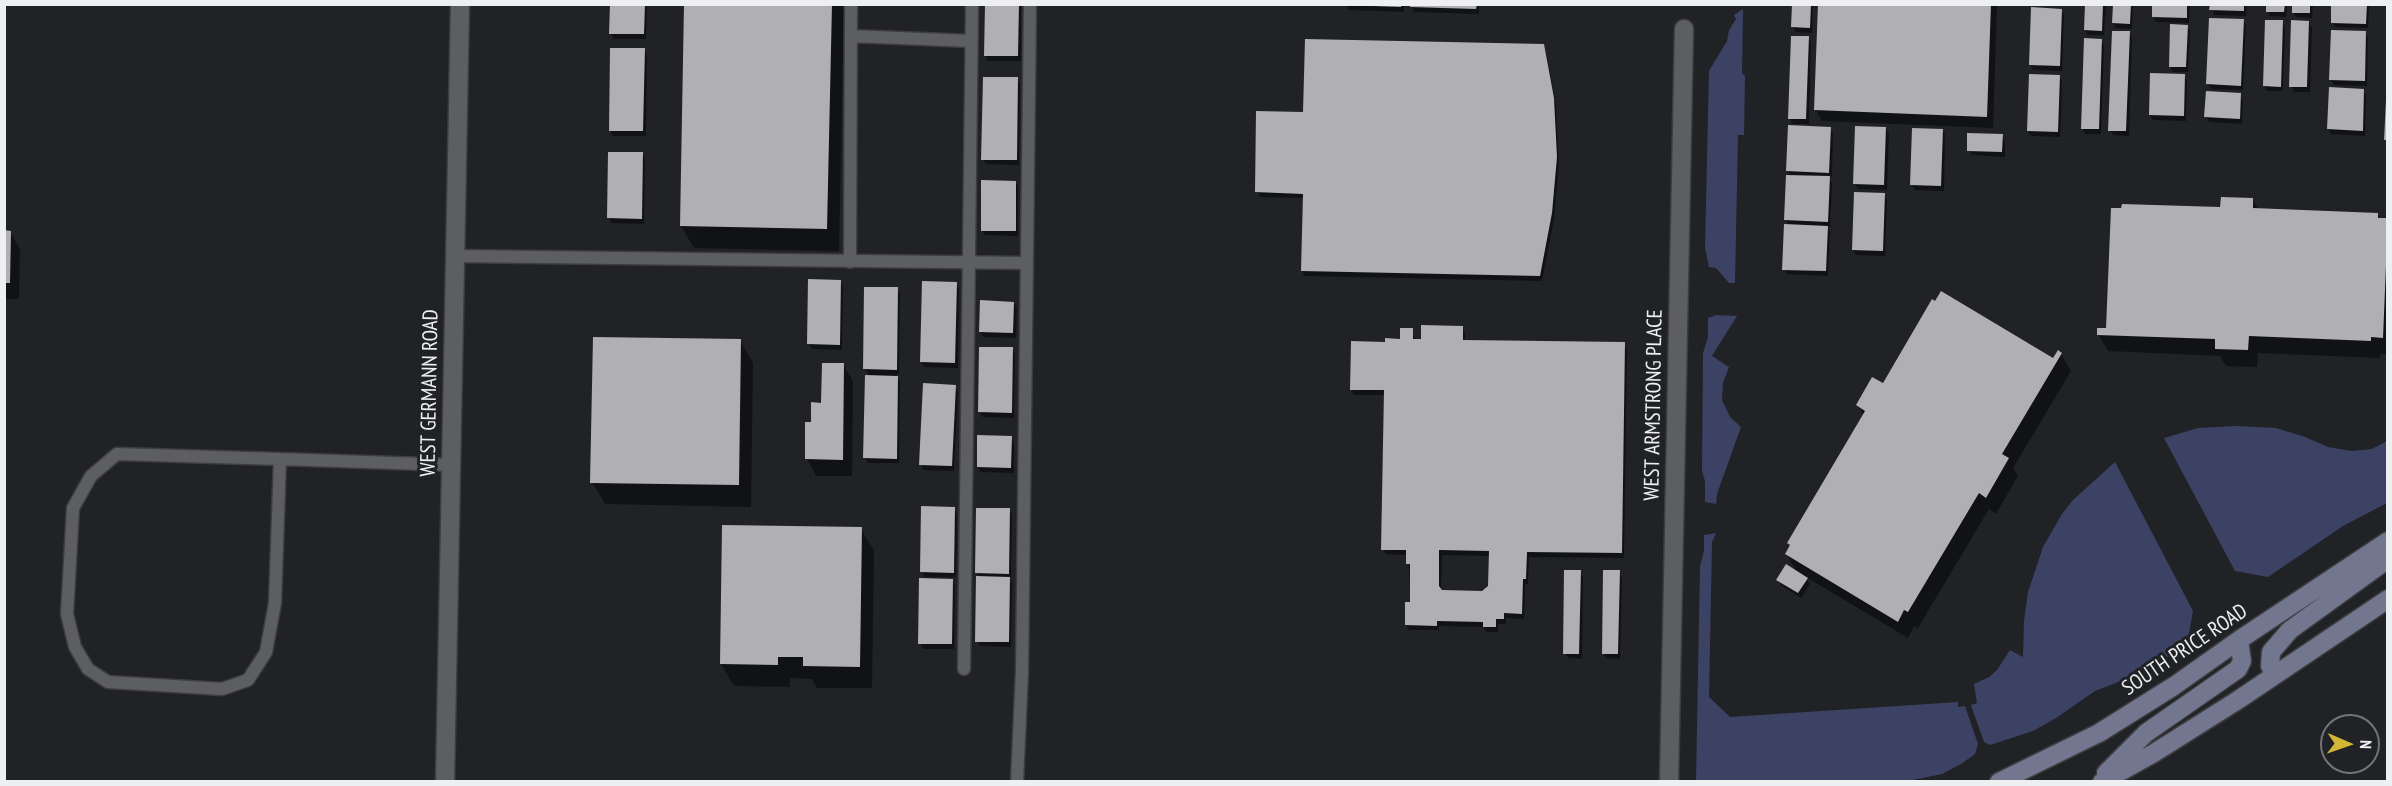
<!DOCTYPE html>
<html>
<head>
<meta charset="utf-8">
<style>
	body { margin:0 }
	#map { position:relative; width:2392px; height:786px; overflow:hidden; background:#212225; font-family:"PT Sans Narrow",sans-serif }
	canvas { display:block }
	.frame { position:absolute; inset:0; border:6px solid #eeeff1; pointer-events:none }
	.north { position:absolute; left:2320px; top:714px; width:60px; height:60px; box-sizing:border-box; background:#212225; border:2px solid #737477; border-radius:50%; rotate:92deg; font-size:16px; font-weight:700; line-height:24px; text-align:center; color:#eeeff1 }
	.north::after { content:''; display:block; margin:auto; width:21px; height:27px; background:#d3b635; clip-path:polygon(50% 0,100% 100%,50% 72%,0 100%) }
</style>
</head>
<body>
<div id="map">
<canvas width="2392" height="786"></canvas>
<div class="frame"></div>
<div class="north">N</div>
</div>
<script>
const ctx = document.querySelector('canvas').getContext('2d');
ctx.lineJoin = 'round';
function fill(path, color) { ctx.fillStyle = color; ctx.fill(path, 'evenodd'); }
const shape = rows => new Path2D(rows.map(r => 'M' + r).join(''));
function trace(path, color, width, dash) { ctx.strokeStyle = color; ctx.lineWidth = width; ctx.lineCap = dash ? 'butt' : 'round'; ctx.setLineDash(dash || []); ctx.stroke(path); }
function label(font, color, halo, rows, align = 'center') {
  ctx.font = font + ' "PT Sans Narrow",sans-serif'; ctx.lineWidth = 6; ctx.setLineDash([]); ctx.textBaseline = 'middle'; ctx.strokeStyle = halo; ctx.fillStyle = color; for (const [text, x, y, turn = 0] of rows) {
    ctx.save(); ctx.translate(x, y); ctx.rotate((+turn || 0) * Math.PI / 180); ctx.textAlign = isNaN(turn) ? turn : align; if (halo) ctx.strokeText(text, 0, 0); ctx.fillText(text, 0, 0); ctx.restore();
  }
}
const green = shape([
	[1743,9,1742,73,1745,76,1744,135,1738,135,1735,283,1729,283,1716,268,1709,267,1705,248,1709,71,1727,41,1729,30,1736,19,1734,15],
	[1716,315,1737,316,1712,356,1729,367,1723,383,1722,400,1730,417,1741,427,1717,494,1716,504,1705,502,1705,481,1702,471,1703,353,1708,337,1708,318],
	[2237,426,2276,428,2305,437,2328,447,2352,451,2372,449,2387,441,2387,503,2343,526,2268,577,2235,571,2164,438,2198,428],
	[2115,462,2193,611,2187,644,2146,671,2095,691,2056,718,2033,731,1990,745,1984,742,1971,705,1977,703,1974,684,1989,677,1997,670,2010,650,2023,657,2024,621,2028,592,2043,547,2062,514,2073,500],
	[1716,533,1712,542,1709,697,1730,717,1958,702,1958,707,1965,706,1978,744,1975,754,1961,764,1942,774,1908,781,1696,781,1700,566,1704,551,1704,535]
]);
const shadow = shape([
	[611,4,647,4,646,39,614,39,611,34],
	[686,4,844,4,839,251,694,248,681,226],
	[986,4,1021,4,1021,61,988,61,985,55],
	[1346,4,1404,4,1404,12,1349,10],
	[1411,4,1479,4,1479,14,1414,12],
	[1793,4,1813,4,1812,33,1796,32,1793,27],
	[1820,4,1997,4,1993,128,1822,121,1816,110],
	[2036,4,2065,4,2064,6],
	[2086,4,2106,4,2104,35,2088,35,2085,30],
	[2114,4,2133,4,2132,29,2116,28,2113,23],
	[2153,4,2190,4,2189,23,2156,22,2153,16],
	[2211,4,2247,4,2246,16,2214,15],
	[2268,4,2287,4,2286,17,2270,16,2267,11],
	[2293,4,2313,4,2312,18,2296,17,2293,12],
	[2333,4,2369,4,2368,28,2335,27,2332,22],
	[2061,10,2064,15,2062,71,2033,70,2030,65],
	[2243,20,2246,25,2243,90,2211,89,2208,84],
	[2282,22,2285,27,2283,91,2267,91,2264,85],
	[2309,23,2312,28,2310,92,2294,92,2291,86],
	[2187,26,2190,31,2188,72,2173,72,2170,66],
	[2129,33,2132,38,2129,136,2113,135,2110,130],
	[2365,33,2368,38,2367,86,2334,85,2331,80],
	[1808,38,1811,43,1809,124,1792,124,1790,118],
	[2101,41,2104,46,2101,134,2085,134,2082,128],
	[1543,46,1546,51,1556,105,1559,163,1554,219,1542,281,1305,276,1302,271,1304,198,1260,197,1257,191,1305,114],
	[644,50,647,55,646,136,613,136,610,130],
	[2059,76,2062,81,2060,137,2031,136,2028,131],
	[2184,76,2187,81,2186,121,2153,120,2150,115],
	[1017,79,1020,84,1019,165,986,164,983,159],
	[2330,89,2363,90,2366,95,2365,136,2331,134,2328,129],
	[2240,94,2243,100,2242,124,2209,122,2206,117],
	[1886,128,1889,134,1887,190,1858,189,1855,183],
	[1830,129,1833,134,1832,177,1828,177,1832,183,1830,227,1827,227,1830,232,1828,276,1787,274,1784,269,1789,226,1786,220,1791,176,1787,171],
	[1942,130,1945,135,1944,191,1915,190,1912,185],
	[2002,135,2005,141,2005,157,1972,155,1969,150],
	[642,154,645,159,644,224,612,223,609,218],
	[1016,182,1018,187,1018,236,985,235,982,230],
	[1884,195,1887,200,1885,256,1856,255,1853,249],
	[2252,199,2259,210,2377,215,2380,219,2388,221,2388,354,2380,354,2380,358,2258,353,2257,367,2226,366,2220,356,2108,351,2098,334,2108,330],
	[4,232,10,232,20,249,19,299,4,299],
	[840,281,843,286,842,350,812,349,809,344],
	[956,284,959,289,958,368,924,367,921,361],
	[897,289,900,294,899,374,896,374,900,382,899,463,868,463,865,458,870,377,865,369],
	[1014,303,1017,308,1016,338,983,337,980,332],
	[1462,327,1465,333,1465,341,1624,344,1627,349,1624,558,1529,557,1528,584,1525,584,1524,619,1506,618,1506,624,1498,624,1498,632,1487,632,1484,627,1439,626,1439,630,1409,630,1406,625,1411,604,1408,555,1386,554,1383,549,1386,395,1354,395,1351,389,1386,343,1402,340,1412,329,1415,340,1423,340],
	[1442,555,1490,556,1490,587,1482,592,1441,592],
	[740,341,753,363,751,507,605,504,592,482],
	[1012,349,1015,354,1014,418,983,417,980,412],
	[2061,354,2071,371,2013,468,2018,476,1996,514,1989,509,1918,628,1914,626,1908,638,1806,577,1810,584,1801,598,1781,585,1778,580,1797,573,1787,554,1864,416,1858,405,1883,385,2054,360],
	[843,364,853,381,852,476,816,476,807,459,813,424],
	[955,386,958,392,954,471,924,470,921,464],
	[1011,438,1014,443,1014,473,981,472,978,467],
	[954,509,957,514,956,577,925,577,922,572],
	[1009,510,1012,515,1011,578,1009,578,1012,583,1011,647,980,646,977,641,980,578,977,573],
	[861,529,874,551,872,688,817,688,812,679,790,678,790,687,734,686,721,664],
	[1580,572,1583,577,1582,659,1568,658,1565,653],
	[1619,572,1622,577,1620,659,1606,658,1603,653],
	[952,580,955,585,954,649,923,649,920,643]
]);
const building = shape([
	[610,4,645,4,644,34,609,34],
	[684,4,832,4,827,229,680,226],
	[985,4,1019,4,1018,56,984,56],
	[1373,4,1402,4,1401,7,1373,6],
	[1410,4,1477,4,1476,9,1410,7],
	[1792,4,1811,4,1810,28,1791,27],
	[1818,4,1991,4,1987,117,1814,110],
	[2085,4,2103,4,2102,31,2084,30],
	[2113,4,2131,4,2130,24,2112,23],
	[2152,4,2187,4,2187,18,2152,17],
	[2210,4,2244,4,2244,11,2209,10],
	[2266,4,2285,4,2284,12,2266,12],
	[2292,4,2310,4,2310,13,2292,13],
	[2331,4,2367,4,2366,24,2331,23],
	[2031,7,2062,9,2060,66,2029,65],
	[2209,18,2244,19,2241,86,2206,84],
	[2265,20,2283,20,2281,87,2263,86],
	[2291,20,2309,21,2307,87,2289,87],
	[2170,24,2188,25,2186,67,2169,67],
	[2331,30,2366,31,2365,81,2329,80],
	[2112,31,2130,31,2126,131,2108,131],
	[1791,36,1809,36,1806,119,1788,119],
	[2084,38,2102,39,2099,129,2081,129],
	[1305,39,1544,44,1554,98,1557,157,1552,213,1540,276,1301,271,1303,194,1255,192,1256,111,1303,112],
	[610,48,645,48,643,131,609,131],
	[2150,73,2185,74,2184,116,2149,115],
	[2029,74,2060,75,2058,132,2027,131],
	[983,77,1018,77,1017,160,981,160],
	[2329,87,2364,89,2363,131,2327,129],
	[2206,91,2241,93,2240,119,2204,117],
	[2386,100,2388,100,2388,140,2384,140],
	[1788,125,1831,127,1829,173,1786,171],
	[1855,126,1886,127,1884,185,1853,184],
	[1912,128,1943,129,1941,186,1910,185],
	[1967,133,2003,134,2002,152,1967,151],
	[608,152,643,152,642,219,607,218],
	[1786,175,1830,176,1828,222,1784,220],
	[981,180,1016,181,1016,231,981,231],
	[1854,192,1885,193,1883,251,1852,250],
	[2221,197,2253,198,2253,208,2378,213,2378,218,2388,218,2383,338,2371,337,2371,341,2249,336,2248,350,2215,349,2215,339,2097,335,2097,328,2106,328,2111,208,2121,208,2122,204,2220,207],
	[1784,224,1828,226,1826,271,1782,270],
	[4,230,11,231,10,283,4,283],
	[808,279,841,280,840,345,807,344],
	[922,281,957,282,955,363,920,362],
	[864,287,898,287,897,370,863,369],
	[1941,291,2053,358,2058,350,2062,353,2002,454,2009,458,1986,498,1979,493,1908,612,1904,610,1898,622,1785,554,1790,545,1787,543,1865,411,1856,405,1872,377,1883,383,1932,299,1935,301],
	[980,300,1014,302,1013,333,979,332],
	[1421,325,1463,326,1463,340,1625,342,1622,553,1527,552,1526,579,1523,579,1522,614,1504,613,1504,619,1496,619,1496,627,1483,627,1483,622,1437,621,1437,626,1405,625,1405,602,1410,602,1410,564,1406,564,1406,550,1381,550,1384,390,1350,390,1351,341,1385,342,1385,338,1400,339,1400,328,1413,328,1413,339,1421,339],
	[1439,550,1489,551,1488,586,1482,591,1442,590,1439,586],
	[593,337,741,339,739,485,590,483],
	[979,347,1013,347,1012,413,978,412],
	[822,363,844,363,843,460,805,459,805,422,811,422,811,402,821,403],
	[865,375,898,376,897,459,863,458],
	[923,383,956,385,952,466,919,465],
	[977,435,1012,436,1011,468,977,467],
	[921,506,955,507,954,573,920,572],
	[976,508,1010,508,1009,574,975,573],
	[722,525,862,527,860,667,803,666,803,657,778,657,778,665,720,664],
	[1786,564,1808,578,1798,593,1776,580],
	[1564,570,1581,570,1579,654,1563,654],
	[1603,570,1620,570,1618,654,1602,654],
	[976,576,1010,577,1009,642,975,642],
	[919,578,953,579,952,644,918,644]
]);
const lane = shape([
	[851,36,971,41],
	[456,256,1027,263],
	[850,262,851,4],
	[280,459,275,603,266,652,248,680,222,689,108,682,88,669,75,647,67,614,73,508,91,476,117,454,280,459,452,465],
	[964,669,972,4],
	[1017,782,1022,671,1030,4]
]);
const street = shape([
	[445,782,460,4],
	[1669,782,1684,29]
]);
const secondary = shape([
	[2275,675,2270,666,2271,652,2290,630,2388,559],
	[2106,773,2146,733,2238,669,2242,661,2239,640],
	[1999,782,2099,733,2174,686,2239,640,2388,541],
	[2102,782,2154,753,2238,700,2388,599]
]);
const streetNames = [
	["WEST GERMANN ROAD",430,393,-89],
	["WEST ARMSTRONG PLACE",1654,405,-89],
	["SOUTH PRICE ROAD",2185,650,-34]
];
fill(green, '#3c4264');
fill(shadow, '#0007');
fill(building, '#afafb4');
trace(lane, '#3d3d40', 15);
trace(street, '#3d3d40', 21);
trace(secondary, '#3d3d40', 21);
trace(lane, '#5d5e61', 12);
trace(street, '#5d5e61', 18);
trace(secondary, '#72778f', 18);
label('21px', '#eeeff1', '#212225', streetNames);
</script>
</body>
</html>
